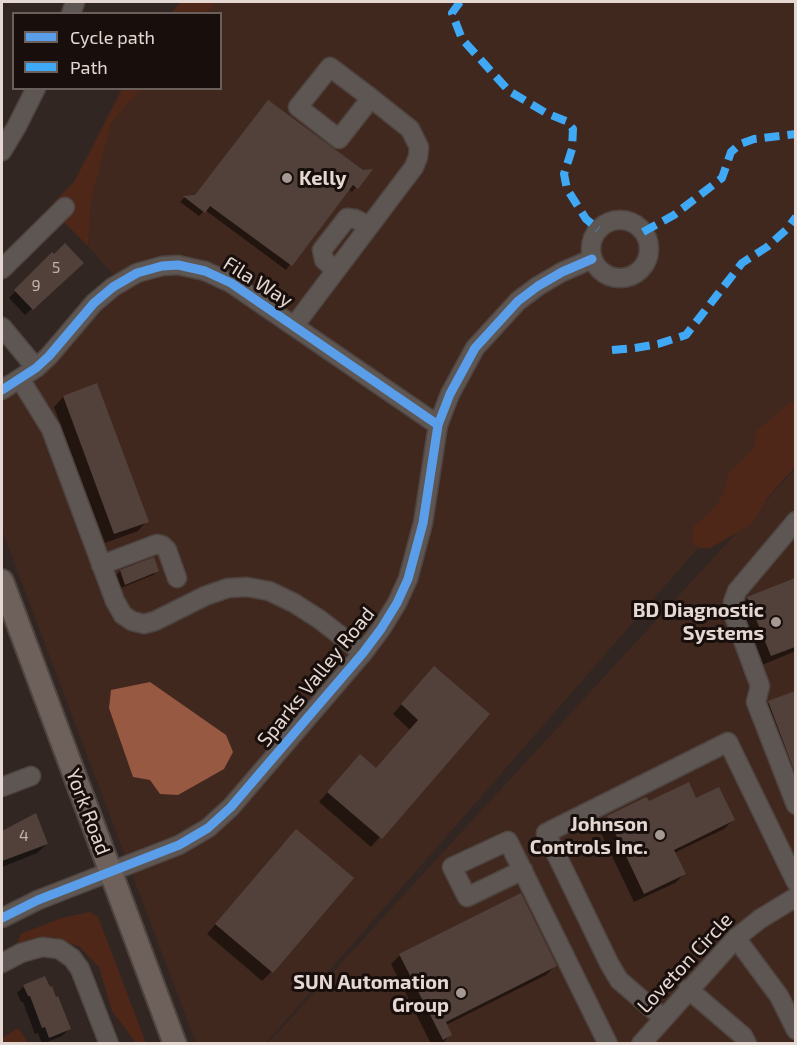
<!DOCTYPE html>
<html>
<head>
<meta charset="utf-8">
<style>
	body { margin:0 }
	#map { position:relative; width:797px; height:1045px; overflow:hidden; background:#322622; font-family:"Exo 2",sans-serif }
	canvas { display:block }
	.frame { position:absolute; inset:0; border:3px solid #e5d7d2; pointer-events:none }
	.legend { position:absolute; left:12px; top:12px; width:210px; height:78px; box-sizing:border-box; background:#180f0c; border:2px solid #6a5f5b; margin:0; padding:8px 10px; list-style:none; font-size:18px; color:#e5d7d2 }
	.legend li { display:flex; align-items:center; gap:12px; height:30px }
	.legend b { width:30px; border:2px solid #6a5f5b }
</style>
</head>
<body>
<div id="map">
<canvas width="797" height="1045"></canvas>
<div class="frame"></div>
<ul class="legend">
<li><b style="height:8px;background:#5a9eea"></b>Cycle path</li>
<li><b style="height:8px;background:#3fa9f5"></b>Path</li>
</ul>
</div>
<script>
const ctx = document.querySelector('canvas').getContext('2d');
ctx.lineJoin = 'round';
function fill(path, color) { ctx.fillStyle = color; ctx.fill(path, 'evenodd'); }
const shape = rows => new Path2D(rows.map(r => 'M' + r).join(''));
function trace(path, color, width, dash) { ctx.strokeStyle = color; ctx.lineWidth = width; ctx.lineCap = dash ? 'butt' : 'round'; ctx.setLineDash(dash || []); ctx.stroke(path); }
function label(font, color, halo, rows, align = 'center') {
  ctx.font = font + ' "Exo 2",sans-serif'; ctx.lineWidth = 6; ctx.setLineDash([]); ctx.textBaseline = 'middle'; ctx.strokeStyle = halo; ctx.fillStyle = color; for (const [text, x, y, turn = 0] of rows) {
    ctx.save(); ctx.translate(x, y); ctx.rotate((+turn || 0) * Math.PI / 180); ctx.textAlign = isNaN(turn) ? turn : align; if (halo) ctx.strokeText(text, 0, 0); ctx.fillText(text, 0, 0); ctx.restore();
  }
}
const built = shape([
	[216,2,795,2,795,447,779,455,266,1043,196,1043,2,530,2,389,119,281,88,246,91,200,112,122,141,89,220,88,220,14,206,13],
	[795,469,795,1043,268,1043]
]);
const green = shape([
	[181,2,216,2,206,13,171,13],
	[122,89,141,89,112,122,91,200,88,246,57,215,59,212,52,204,74,182],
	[791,402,795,405,795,467,767,498,752,524,710,548,701,548,693,544,692,536,694,526,715,508,724,493,728,475,754,448,757,430],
	[90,912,98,917,146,1043,135,1043,134,1040,112,1011,99,967,80,947,55,937,19,946,17,943,21,934,61,918],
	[18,1028,28,1043,2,1043,2,1038]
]);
const water = shape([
	[150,682,226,735,233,752,224,769,178,795,160,794,150,780,133,777,109,708,111,690]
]);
const shadow = shape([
	[369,171,352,192,348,189,286,270,205,210,199,216,180,202,184,198],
	[52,254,75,269,25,315,9,298],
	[97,385,147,521,138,531,105,543,54,407,63,397],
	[153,559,157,571,153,575,121,588,116,576,120,571],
	[796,580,796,651,762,665,739,607,748,598],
	[425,677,488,714,371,847,319,802,351,765,376,770,410,730,393,714],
	[796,692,796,805,759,712,769,703],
	[646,799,648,803,696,800,733,820,724,829,674,853,684,874,675,883,634,902,598,827,607,818],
	[12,829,47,844,37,853,2,867,2,833],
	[287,840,272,971,262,981,207,934],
	[400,955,555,966,546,975,446,1025,450,1035,442,1044,431,1044,391,964],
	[24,986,69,1029,62,1036,42,1044,38,1033,35,1034,23,1002,21,1002,17,993]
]);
const building = shape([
	[268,100,363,170,373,169,358,189,353,185,292,266,210,206,205,213,183,196,195,195],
	[65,243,84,263,33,310,14,290,52,252,54,254],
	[97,383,149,522,114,534,63,396],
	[154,557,159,571,125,585,120,570],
	[795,578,795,647,771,656,747,597],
	[434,666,490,714,382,839,327,792,360,754,376,768,418,720,401,704],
	[795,691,795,773,768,701],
	[689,782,696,798,719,787,735,820,674,850,686,874,644,894,607,816,646,797,649,801],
	[36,813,48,844,2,861,2,831],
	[296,829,354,878,273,973,215,924],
	[521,893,557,966,446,1022,452,1035,443,1040,399,954],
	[45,976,50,987,52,986,56,997,58,996,71,1029,49,1038,45,1027,42,1028,30,996,28,996,23,985]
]);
const minor = shape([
	[71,14,75,2],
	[2,151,17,126,36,88],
	'591 249a29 29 0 1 1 58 0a29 29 0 1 1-58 0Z',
	[2,269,65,207],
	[336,270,324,260,322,250,347,218,355,219,369,226],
	[294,326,414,167,418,157,419,147,410,129,371,98,330,67,298,107,339,139,371,98],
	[2,327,36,368],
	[20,379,51,429,115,601,123,615,132,621,144,624,155,621,205,596,228,588,247,587,269,591,294,603,319,619,363,653],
	[2,390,36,368,49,356,94,303,113,287,137,273,162,266,178,265,205,271,231,283,438,425],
	[796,521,737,591,733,602,733,613,760,686,756,702,796,805],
	[101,565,157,544,162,545,167,550,177,578],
	[2,787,31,776],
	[523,870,467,897,452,867,508,841,608,1044],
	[2,918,38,900,179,845,208,828,231,807,363,653,381,629,397,603,408,579,423,523,438,425,450,394,475,348,518,301,538,286,562,272,592,259],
	[736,938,779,996,796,1030],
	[2,963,21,953,42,947,59,949,72,958,80,969,109,1044],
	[688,989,743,1036,747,1044],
	[663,1018,619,980,609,963,546,833,728,742,796,882],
	[641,1044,736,938,760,919,796,897]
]);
const major = shape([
	[2,581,175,1044]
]);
const quiet = shape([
	[460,2,452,13,462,39,509,91,546,113,566,121,573,129,572,149,564,174,567,189,586,219,598,229],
	[643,232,674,215,722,178,731,152,740,144,754,139,796,134],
	[612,350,635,348,658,344,686,335,742,263,767,247,787,229,796,217]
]);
const cycleway = shape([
	[2,390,36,368,49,356,94,303,113,287,137,273,162,266,178,265,205,271,231,283,438,425],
	[2,918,38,900,179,845,208,828,231,807,363,653,381,629,397,603,408,579,423,523,438,425,450,394,475,348,518,301,538,286,562,272,592,259]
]);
const markers = [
	[287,178,6,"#a69994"],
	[776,622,6,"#a69994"],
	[660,835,6,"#a69994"],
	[461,993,6,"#a69994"]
];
const numberNames = [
	["5",56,268],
	["9",36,286],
	["4",24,836]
];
const poiNames = [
	["Kelly",299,178,"left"],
	["BD Diagnostic",764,610],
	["Systems",764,633],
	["Johnson",648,824],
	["Controls Inc.",648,847],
	["SUN Automation",449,982],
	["Group",449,1005]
];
const streetNames = [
	["Fila Way",258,282,32],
	["Sparks Valley Road",316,677,-51],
	["York Road",88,812,69],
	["Loveton Circle",685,963,-47]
];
fill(built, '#41281f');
fill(green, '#4e2718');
fill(water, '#985942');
fill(shadow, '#0007');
fill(building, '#52413b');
trace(minor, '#4e4440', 21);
trace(major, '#4e4440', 26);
trace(minor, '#5e5653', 18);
trace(major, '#6e605b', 22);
trace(quiet, '#3fa9f5', 8, [15, 8]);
trace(cycleway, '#5a9eea', 9);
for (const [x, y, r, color] of markers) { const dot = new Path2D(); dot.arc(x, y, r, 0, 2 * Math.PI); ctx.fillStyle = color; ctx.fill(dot); trace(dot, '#180f0c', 2); }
label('16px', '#c0b2ac', null, numberNames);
label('bold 20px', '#e5d7d2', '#180f0c', poiNames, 'right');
label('20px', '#e5d7d2', '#180f0c', streetNames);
</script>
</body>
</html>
